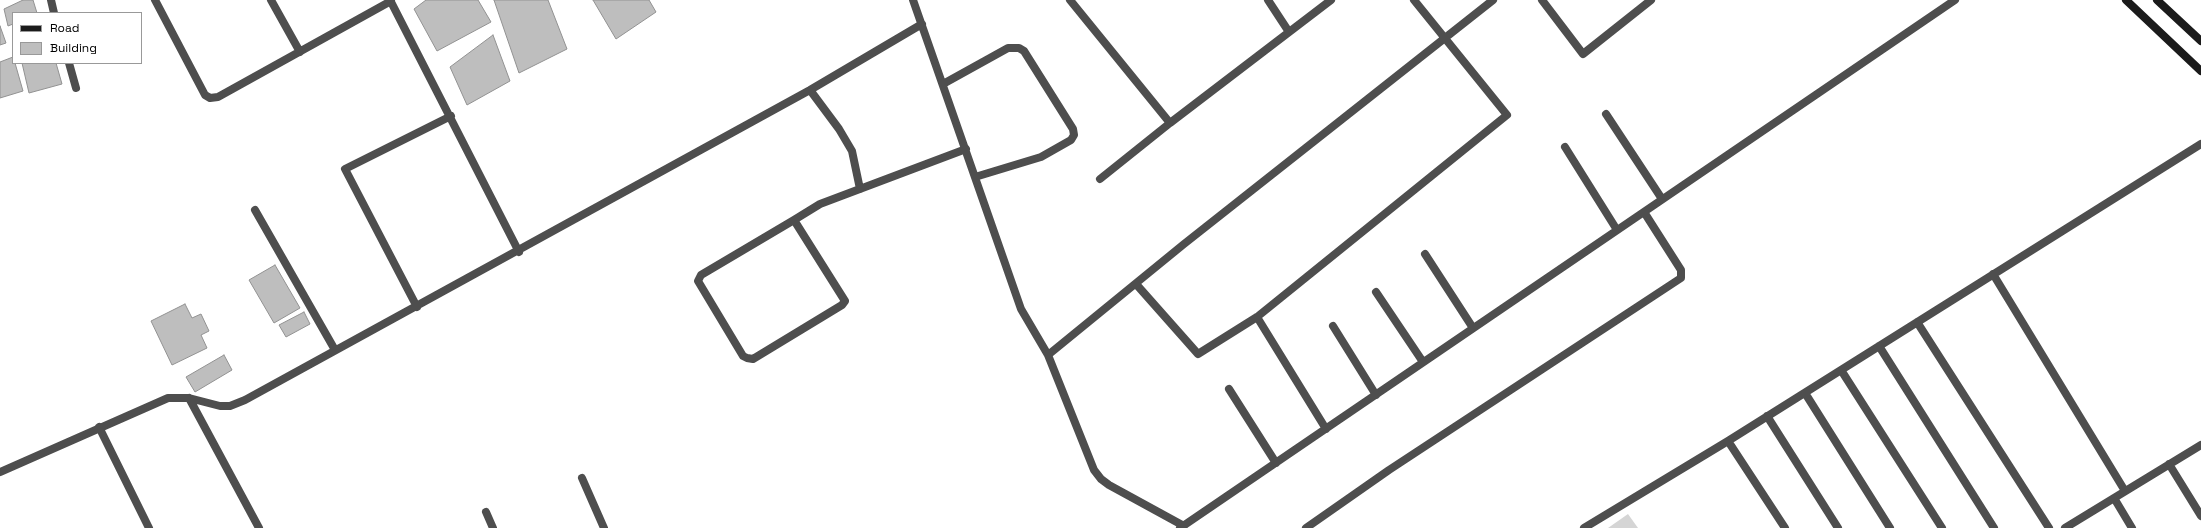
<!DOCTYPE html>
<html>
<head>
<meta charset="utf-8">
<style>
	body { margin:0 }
	#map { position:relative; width:2201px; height:528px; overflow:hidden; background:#fff; font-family:"Space Grotesk",sans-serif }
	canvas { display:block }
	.legend { position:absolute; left:12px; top:12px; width:130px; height:52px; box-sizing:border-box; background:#fff; border:1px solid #999; margin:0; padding:5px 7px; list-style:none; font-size:12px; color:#000 }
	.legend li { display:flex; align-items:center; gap:8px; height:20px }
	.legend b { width:20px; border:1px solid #999 }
</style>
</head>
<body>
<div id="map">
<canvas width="2201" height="528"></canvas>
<ul class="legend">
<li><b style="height:5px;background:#1b1b1b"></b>Road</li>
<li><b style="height:11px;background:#bebebe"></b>Building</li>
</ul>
</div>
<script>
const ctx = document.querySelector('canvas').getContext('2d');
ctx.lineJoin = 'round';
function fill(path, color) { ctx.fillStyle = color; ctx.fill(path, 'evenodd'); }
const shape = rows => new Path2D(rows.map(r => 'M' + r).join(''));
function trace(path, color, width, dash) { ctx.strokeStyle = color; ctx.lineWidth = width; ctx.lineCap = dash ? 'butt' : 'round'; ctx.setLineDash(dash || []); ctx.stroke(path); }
const green = shape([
	[1628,514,1638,528,1608,528]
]);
const building = shape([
	[23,0,33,0,37,13,13,13,13,24,8,26,4,9,23,0],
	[426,0,478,0,491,22,437,51,414,9,426,0],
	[494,0,548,0,567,49,519,73,494,0],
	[593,0,649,0,656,12,616,39,593,0],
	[0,26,6,43,0,45,0,26],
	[493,35,510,81,467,105,450,67,493,35],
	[13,57,13,63,15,63,23,91,0,98,0,62,13,57],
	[22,63,56,63,62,84,29,93,22,63],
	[275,265,300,308,274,323,249,280,275,265],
	[185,304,192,318,201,314,209,331,201,335,207,348,172,365,151,321,185,304],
	[304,312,310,324,286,337,279,325,304,312],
	[224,355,232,370,195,392,186,377,224,355]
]);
const street = shape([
	[51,0,54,13],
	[155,0,205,95,210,98,218,97,391,1],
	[271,0,300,52],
	[390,0,519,252],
	[913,0,1021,309,1048,355,1094,470,1101,479,1109,485,1184,526],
	[1070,0,1170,123],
	[1268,0,1289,32],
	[1542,0,1583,54,1651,0],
	[69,63,76,88],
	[943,84,1008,48,1019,48,1024,51,1073,129,1074,135,1071,140,1041,157,975,177],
	[810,90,839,129,852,151,860,189],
	[1606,114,1662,199],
	[1565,147,1617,230],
	[1100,179,1170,123,1331,0],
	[255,210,335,350],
	[794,220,845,301,842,305,753,359,747,358,743,356,698,281,701,275,794,220,820,204,966,149],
	[1425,254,1473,328],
	[1993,274,2125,491],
	[1136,284,1198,354,1257,317,1507,115,1414,0],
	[1376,292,1423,362],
	[417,307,345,169,451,116],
	[1257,317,1326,429],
	[1917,322,2049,528],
	[1333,326,1376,395],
	[1879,346,1994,528],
	[1048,355,1184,244,1493,0],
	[1841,370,1942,528],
	[1229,389,1276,463],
	[1805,393,1890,528],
	[189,398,259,528],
	[1767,416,1838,528],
	[99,427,149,528],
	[1728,441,1785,528],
	[2169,464,2201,516],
	[0,472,168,398,189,398,220,406,230,406,245,400,810,90,922,24],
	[582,478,604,528],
	[2114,498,2132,528],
	[486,512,493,528],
	[1180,528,1955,0],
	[1306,528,1389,470,1681,278,1681,270,1644,212],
	[1584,528,1728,441,2201,144],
	[2065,528,2201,445]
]);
const secondary = shape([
	[2126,0,2201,71],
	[2157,0,2201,41]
]);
fill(green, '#d5d5d5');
fill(building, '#bebebe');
trace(building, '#929292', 1);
trace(street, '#4e4e4e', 8);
trace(secondary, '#1b1b1b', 8);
</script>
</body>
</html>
